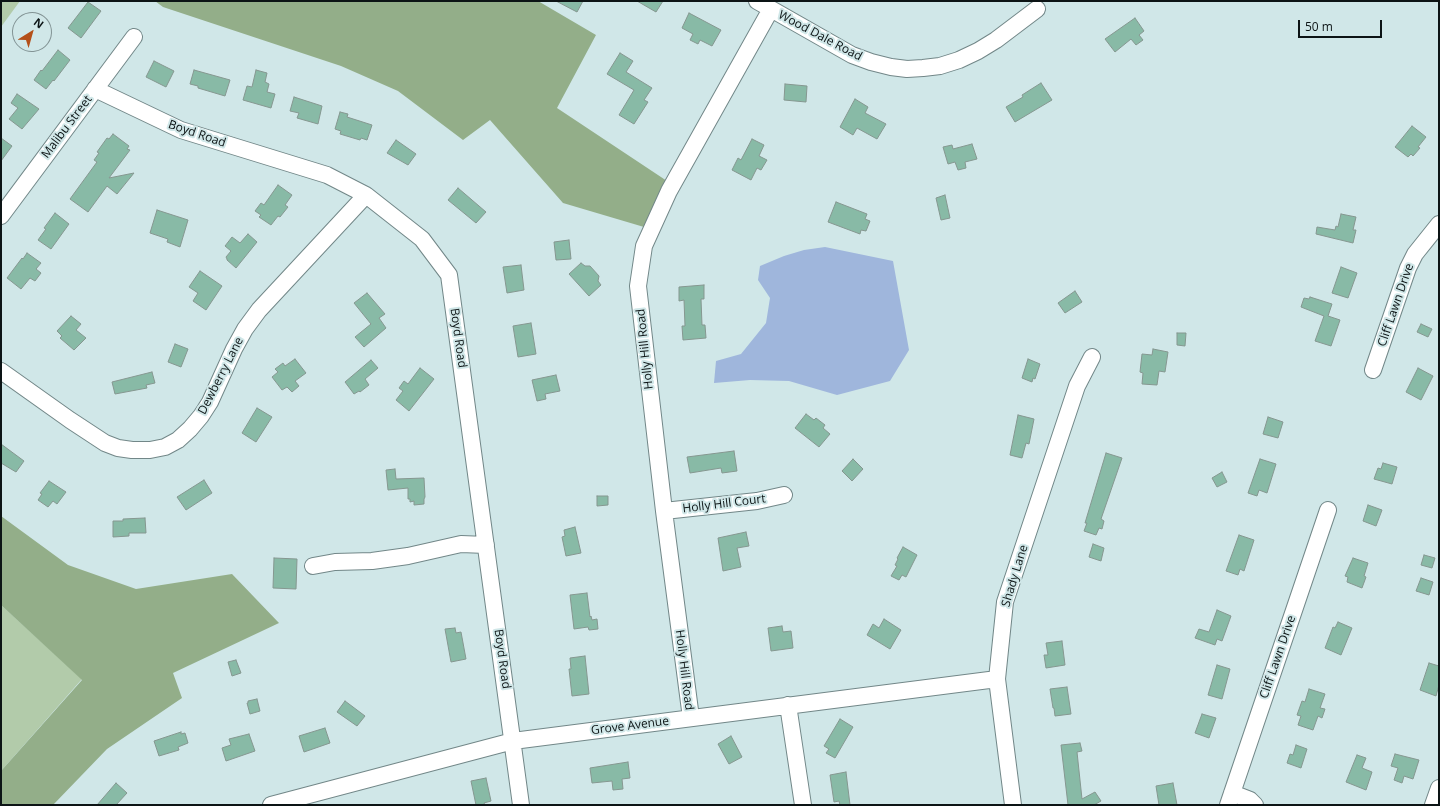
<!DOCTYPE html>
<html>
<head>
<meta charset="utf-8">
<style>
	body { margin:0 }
	#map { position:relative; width:1440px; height:806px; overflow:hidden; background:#d0e7e8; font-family:"Open Sans",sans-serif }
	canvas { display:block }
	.frame { position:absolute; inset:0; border:2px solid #0c1415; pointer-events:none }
	.north { position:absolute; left:12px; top:12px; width:40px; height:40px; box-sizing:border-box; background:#d0e7e8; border:1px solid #829394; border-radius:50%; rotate:37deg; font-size:11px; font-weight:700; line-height:16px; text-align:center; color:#0c1415 }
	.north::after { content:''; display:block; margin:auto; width:14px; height:18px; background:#b45019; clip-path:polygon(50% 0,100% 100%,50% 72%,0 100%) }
	.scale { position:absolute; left:1298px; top:20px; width:84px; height:18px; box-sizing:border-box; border:2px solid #0c1415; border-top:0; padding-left:5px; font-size:12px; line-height:14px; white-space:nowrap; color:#0c1415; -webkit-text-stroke:3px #d0e7e8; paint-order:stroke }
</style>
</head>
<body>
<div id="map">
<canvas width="1440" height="806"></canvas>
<div class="frame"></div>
<div class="north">N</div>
<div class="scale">50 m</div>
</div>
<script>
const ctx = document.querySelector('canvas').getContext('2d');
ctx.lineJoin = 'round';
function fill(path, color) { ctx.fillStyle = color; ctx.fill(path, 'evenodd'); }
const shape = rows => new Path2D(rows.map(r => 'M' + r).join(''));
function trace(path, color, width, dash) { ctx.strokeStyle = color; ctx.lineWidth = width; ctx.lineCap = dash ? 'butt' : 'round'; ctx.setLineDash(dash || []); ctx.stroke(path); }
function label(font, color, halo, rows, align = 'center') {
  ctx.font = font + ' "Open Sans",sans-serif'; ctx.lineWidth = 4; ctx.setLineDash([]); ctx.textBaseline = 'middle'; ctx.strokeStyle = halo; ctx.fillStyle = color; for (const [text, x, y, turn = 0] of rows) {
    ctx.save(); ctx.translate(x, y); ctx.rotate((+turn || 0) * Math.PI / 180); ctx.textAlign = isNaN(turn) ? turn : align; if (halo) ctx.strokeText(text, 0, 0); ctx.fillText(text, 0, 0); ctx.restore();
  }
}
const green = shape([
	[1,1,20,1,1,27],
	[1,605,82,679,1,771]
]);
const forest = shape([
	[155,1,538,1,596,35,557,108,667,181,644,227,563,203,490,120,463,140,398,91,341,66,163,7],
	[1,516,68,565,136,589,232,574,279,623,173,673,182,698,107,749,53,805,1,805,1,771,82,680,1,605]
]);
const water = shape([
	[825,247,893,261,909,350,890,381,837,395,789,381,750,380,714,383,716,361,741,354,766,323,770,298,758,280,760,266,784,256,804,250]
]);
const building = shape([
	[556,1,583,1,577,12,556,1],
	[637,1,663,1,656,12,637,1],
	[88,2,101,11,81,38,68,28,88,2],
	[689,13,721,30,712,46,700,40,698,44,690,40,693,34,682,28,689,13],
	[1135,18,1144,31,1139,35,1143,40,1136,45,1131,39,1115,52,1105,39,1135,18],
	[58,50,70,60,54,81,53,80,46,89,34,80,41,70,42,71,58,50],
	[620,53,633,61,626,72,652,88,644,100,648,102,634,124,619,115,634,90,607,74,620,53],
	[154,61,174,71,166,87,146,77,154,61],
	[194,70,230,80,225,96,198,88,198,86,190,84,194,70],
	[256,70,267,73,265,82,269,84,267,92,275,94,271,108,243,100,247,86,252,87,256,70],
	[1041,83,1052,100,1015,122,1006,107,1023,97,1022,95,1041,83],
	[785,84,807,86,806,102,784,100,785,84],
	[17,94,39,109,22,129,9,119,18,108,11,103,17,94],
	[294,97,322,106,318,124,297,118,299,113,290,111,294,97],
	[855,99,868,107,865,113,886,124,877,139,857,128,853,135,840,127,855,99],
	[340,112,348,114,347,117,372,125,367,140,361,138,360,140,340,134,341,131,335,129,340,112],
	[1412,126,1426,137,1418,147,1420,148,1413,156,1411,154,1408,157,1395,147,1412,126],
	[113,134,129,146,127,149,130,150,109,178,134,173,117,194,107,186,88,212,70,199,97,162,94,160,99,153,97,152,107,138,109,139,113,134],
	[1,138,12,146,1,161,1,138],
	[752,139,764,145,759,156,767,160,761,170,757,168,751,180,732,170,738,158,741,160,752,139],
	[396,140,416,154,408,165,387,153,396,140],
	[972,144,977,159,965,162,966,168,958,170,955,162,948,164,943,147,952,145,953,149,972,144],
	[278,185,292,195,285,205,288,207,280,217,278,216,271,225,259,217,261,215,255,211,261,203,264,205,278,185],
	[458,188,486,212,476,223,448,200,458,188],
	[945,195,950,218,941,220,936,198,945,195],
	[836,202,867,214,865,219,870,221,866,231,861,230,860,234,828,222,836,202],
	[157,210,188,220,180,247,167,242,168,239,150,233,157,210],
	[55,213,69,224,51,249,38,240,46,229,44,228,55,213],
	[1341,214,1356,217,1353,230,1356,230,1353,243,1316,234,1317,227,1335,230,1336,226,1338,227,1341,214],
	[248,234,257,242,236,268,227,260,227,259,226,257,231,251,225,246,232,237,240,243,248,234],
	[569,240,571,259,556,260,554,242,569,240],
	[27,253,41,263,36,269,41,273,35,281,30,278,21,289,7,278,22,258,23,259,27,253],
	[581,263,585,266,590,266,599,276,598,281,601,285,589,296,569,274,581,263],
	[521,265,524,290,507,293,503,267,521,265],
	[1341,267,1357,273,1348,298,1332,293,1341,267],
	[200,271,222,286,206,310,193,301,198,293,189,287,200,271],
	[704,285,704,299,701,299,702,325,705,325,706,338,683,340,682,326,685,326,684,300,679,301,679,287,704,285],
	[1075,291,1082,302,1065,313,1058,303,1075,291],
	[367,293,385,314,379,318,386,328,364,347,355,337,371,324,354,303,367,293],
	[1310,297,1332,304,1328,316,1340,320,1331,346,1315,341,1324,316,1301,307,1304,298,1309,299,1310,297],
	[71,316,81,324,76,330,86,338,74,350,60,338,62,336,57,331,71,316],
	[531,323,536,354,518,357,513,326,531,323],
	[1421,324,1432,329,1428,337,1417,332,1421,324],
	[1177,333,1186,333,1185,346,1177,345,1177,333],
	[175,344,188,349,181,367,168,362,175,344],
	[1153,349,1168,352,1165,372,1159,371,1157,385,1142,384,1143,373,1140,372,1142,354,1152,355,1153,349],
	[295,359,306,373,295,381,299,386,292,392,287,387,282,390,272,377,278,372,275,369,283,363,285,366,295,359],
	[1028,359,1040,364,1035,379,1033,378,1032,382,1022,378,1028,359],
	[371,360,378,368,365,379,369,385,360,392,359,391,354,394,345,382,371,360],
	[420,368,434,379,409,411,396,400,403,391,399,388,404,381,408,384,420,368],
	[1418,368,1433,376,1421,400,1406,392,1418,368],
	[152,372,155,383,146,385,147,388,115,394,112,382,152,372],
	[556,375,560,391,545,394,546,399,537,401,532,380,556,375],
	[257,408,272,417,256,442,242,433,257,408],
	[806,414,814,420,816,418,825,425,823,428,830,434,819,447,795,428,806,414],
	[1018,415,1034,419,1029,444,1026,443,1022,458,1010,455,1018,415],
	[1268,417,1283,422,1278,438,1263,434,1268,417],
	[1,444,24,461,16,472,1,463,1,444],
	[734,451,737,471,722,473,721,468,690,473,687,457,734,451],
	[1106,453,1122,458,1101,519,1104,521,1102,529,1099,528,1096,535,1084,531,1087,523,1085,523,1106,453],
	[853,459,863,469,852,481,842,471,853,459],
	[1260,459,1276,464,1267,493,1259,490,1257,496,1248,493,1260,459],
	[1383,463,1397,467,1392,484,1374,479,1378,468,1381,469,1383,463],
	[395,469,396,479,424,478,425,497,424,499,424,504,414,505,414,501,410,502,410,499,408,499,408,488,388,490,386,470,395,469],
	[1222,472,1227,482,1217,487,1212,478,1222,472],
	[204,480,212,493,186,510,177,497,204,480],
	[49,481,66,492,57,504,53,501,48,507,38,500,42,494,40,493,49,481],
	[597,496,608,496,608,505,597,506,597,496],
	[1368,505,1382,510,1376,526,1363,521,1368,505],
	[145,518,146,533,129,533,129,536,113,537,113,521,123,521,123,519,145,518],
	[575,527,581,553,566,556,562,537,565,536,564,530,575,527],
	[746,532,749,546,737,548,741,567,723,571,718,538,746,532],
	[1239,535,1254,540,1244,571,1240,569,1238,575,1226,571,1239,535],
	[1093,544,1104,548,1101,561,1089,557,1093,544],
	[903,547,917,555,906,577,902,575,899,580,891,576,897,566,895,565,898,559,897,558,903,547],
	[1424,555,1435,558,1432,568,1421,565,1424,555],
	[274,558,297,559,296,589,273,588,274,558],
	[1353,558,1368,563,1364,576,1366,577,1362,588,1347,582,1348,577,1345,576,1353,558],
	[1421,578,1433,582,1429,595,1416,591,1421,578],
	[587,593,590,617,591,616,592,620,597,619,598,629,589,630,588,627,574,629,570,595,587,593],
	[1217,610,1231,616,1222,641,1217,639,1215,645,1195,638,1199,629,1209,632,1217,610],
	[884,619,901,630,890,649,867,635,873,624,879,628,884,619],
	[1338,622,1352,628,1341,655,1325,648,1333,627,1335,628,1338,622],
	[782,626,783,632,791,631,793,648,771,651,768,628,782,626],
	[455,628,456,633,461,632,466,659,451,662,445,629,455,628],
	[1062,641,1065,665,1046,668,1044,655,1048,655,1046,643,1062,641],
	[585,656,589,694,572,696,569,669,571,669,570,658,585,656],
	[236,660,241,673,232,676,228,662,236,660],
	[1429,663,1439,666,1439,685,1436,696,1420,690,1429,663],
	[1217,665,1230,669,1222,699,1208,695,1217,665],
	[1067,687,1071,714,1055,716,1054,708,1053,708,1050,689,1067,687],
	[1309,689,1325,694,1320,708,1325,709,1322,718,1318,716,1313,730,1298,725,1301,716,1297,715,1302,701,1305,702,1309,689],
	[257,699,260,711,250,714,247,703,248,703,248,701,257,699],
	[345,701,365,716,357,726,337,712,345,701],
	[1202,714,1216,718,1209,738,1195,733,1202,714],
	[840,719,853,727,835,758,826,753,829,749,824,746,840,719],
	[325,728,330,743,304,752,299,736,325,728],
	[181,732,181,734,185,733,188,743,178,747,179,750,159,756,154,741,181,732],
	[249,734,255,751,226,761,222,748,231,745,229,739,249,734],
	[731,736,742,757,729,764,718,744,731,736],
	[1080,743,1082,751,1077,752,1082,799,1095,792,1101,801,1094,805,1068,805,1061,745,1080,743],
	[1296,745,1307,749,1301,768,1287,763,1290,754,1293,755,1296,745],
	[1395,754,1419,760,1413,779,1404,776,1402,783,1394,780,1398,768,1391,766,1395,754],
	[1357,755,1366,758,1362,768,1372,772,1366,790,1346,782,1357,755],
	[628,762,630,778,622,779,623,789,613,790,612,781,592,783,590,768,628,762],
	[846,772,850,805,840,805,839,801,834,802,830,775,846,772],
	[486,778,491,801,484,803,485,805,476,805,471,781,486,778],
	[116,783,127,793,116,805,97,805,116,783],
	[1173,783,1177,805,1159,805,1156,786,1173,783]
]);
const minor = shape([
	[757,1,852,55,871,62,891,67,907,69,923,68,940,66,959,60,978,51,996,40,1037,9],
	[95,89,181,130,327,175,366,195,422,239,449,275,521,805],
	[1,216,134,37],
	[1373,370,1408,268,1415,254,1439,224],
	[1,371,70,420,105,443,118,448,132,450,150,450,165,447,178,440,190,429,201,416,210,402,234,349,245,329,259,310,366,195],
	[664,511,757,501,784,495],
	[313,566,335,562,372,561,408,556,461,544,486,545],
	[788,705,803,805],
	[691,718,664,511,638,286,644,246,669,191,771,9],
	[1232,793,1250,800,1255,805],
	[271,805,513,741,997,679],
	[1013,805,997,679,1005,602,1077,386,1092,357],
	[1228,805,1328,510],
	[1433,805,1439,788]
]);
const streetNames = [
	["Wood Dale Road",820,36,28],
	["Malibu Street",67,127,-53],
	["Boyd Road",197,134,19],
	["Cliff Lawn Drive",1396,305,-71],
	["Boyd Road",458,338,82],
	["Holly Hill Road",645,349,-96],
	["Dewberry Lane",221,376,-63],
	["Holly Hill Court",724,504,-7],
	["Shady Lane",1015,576,-73],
	["Cliff Lawn Drive",1278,657,-71],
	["Boyd Road",502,659,82],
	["Holly Hill Road",684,670,83],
	["Grove Avenue",630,726,-7]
];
fill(green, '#b2cbaa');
fill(forest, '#93ae89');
fill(water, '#9fb6dc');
fill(building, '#88baa6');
trace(building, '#859790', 1);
trace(minor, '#728788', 18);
trace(minor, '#fff', 16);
label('12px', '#0c1415', '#d0e7e8', streetNames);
</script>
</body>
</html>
